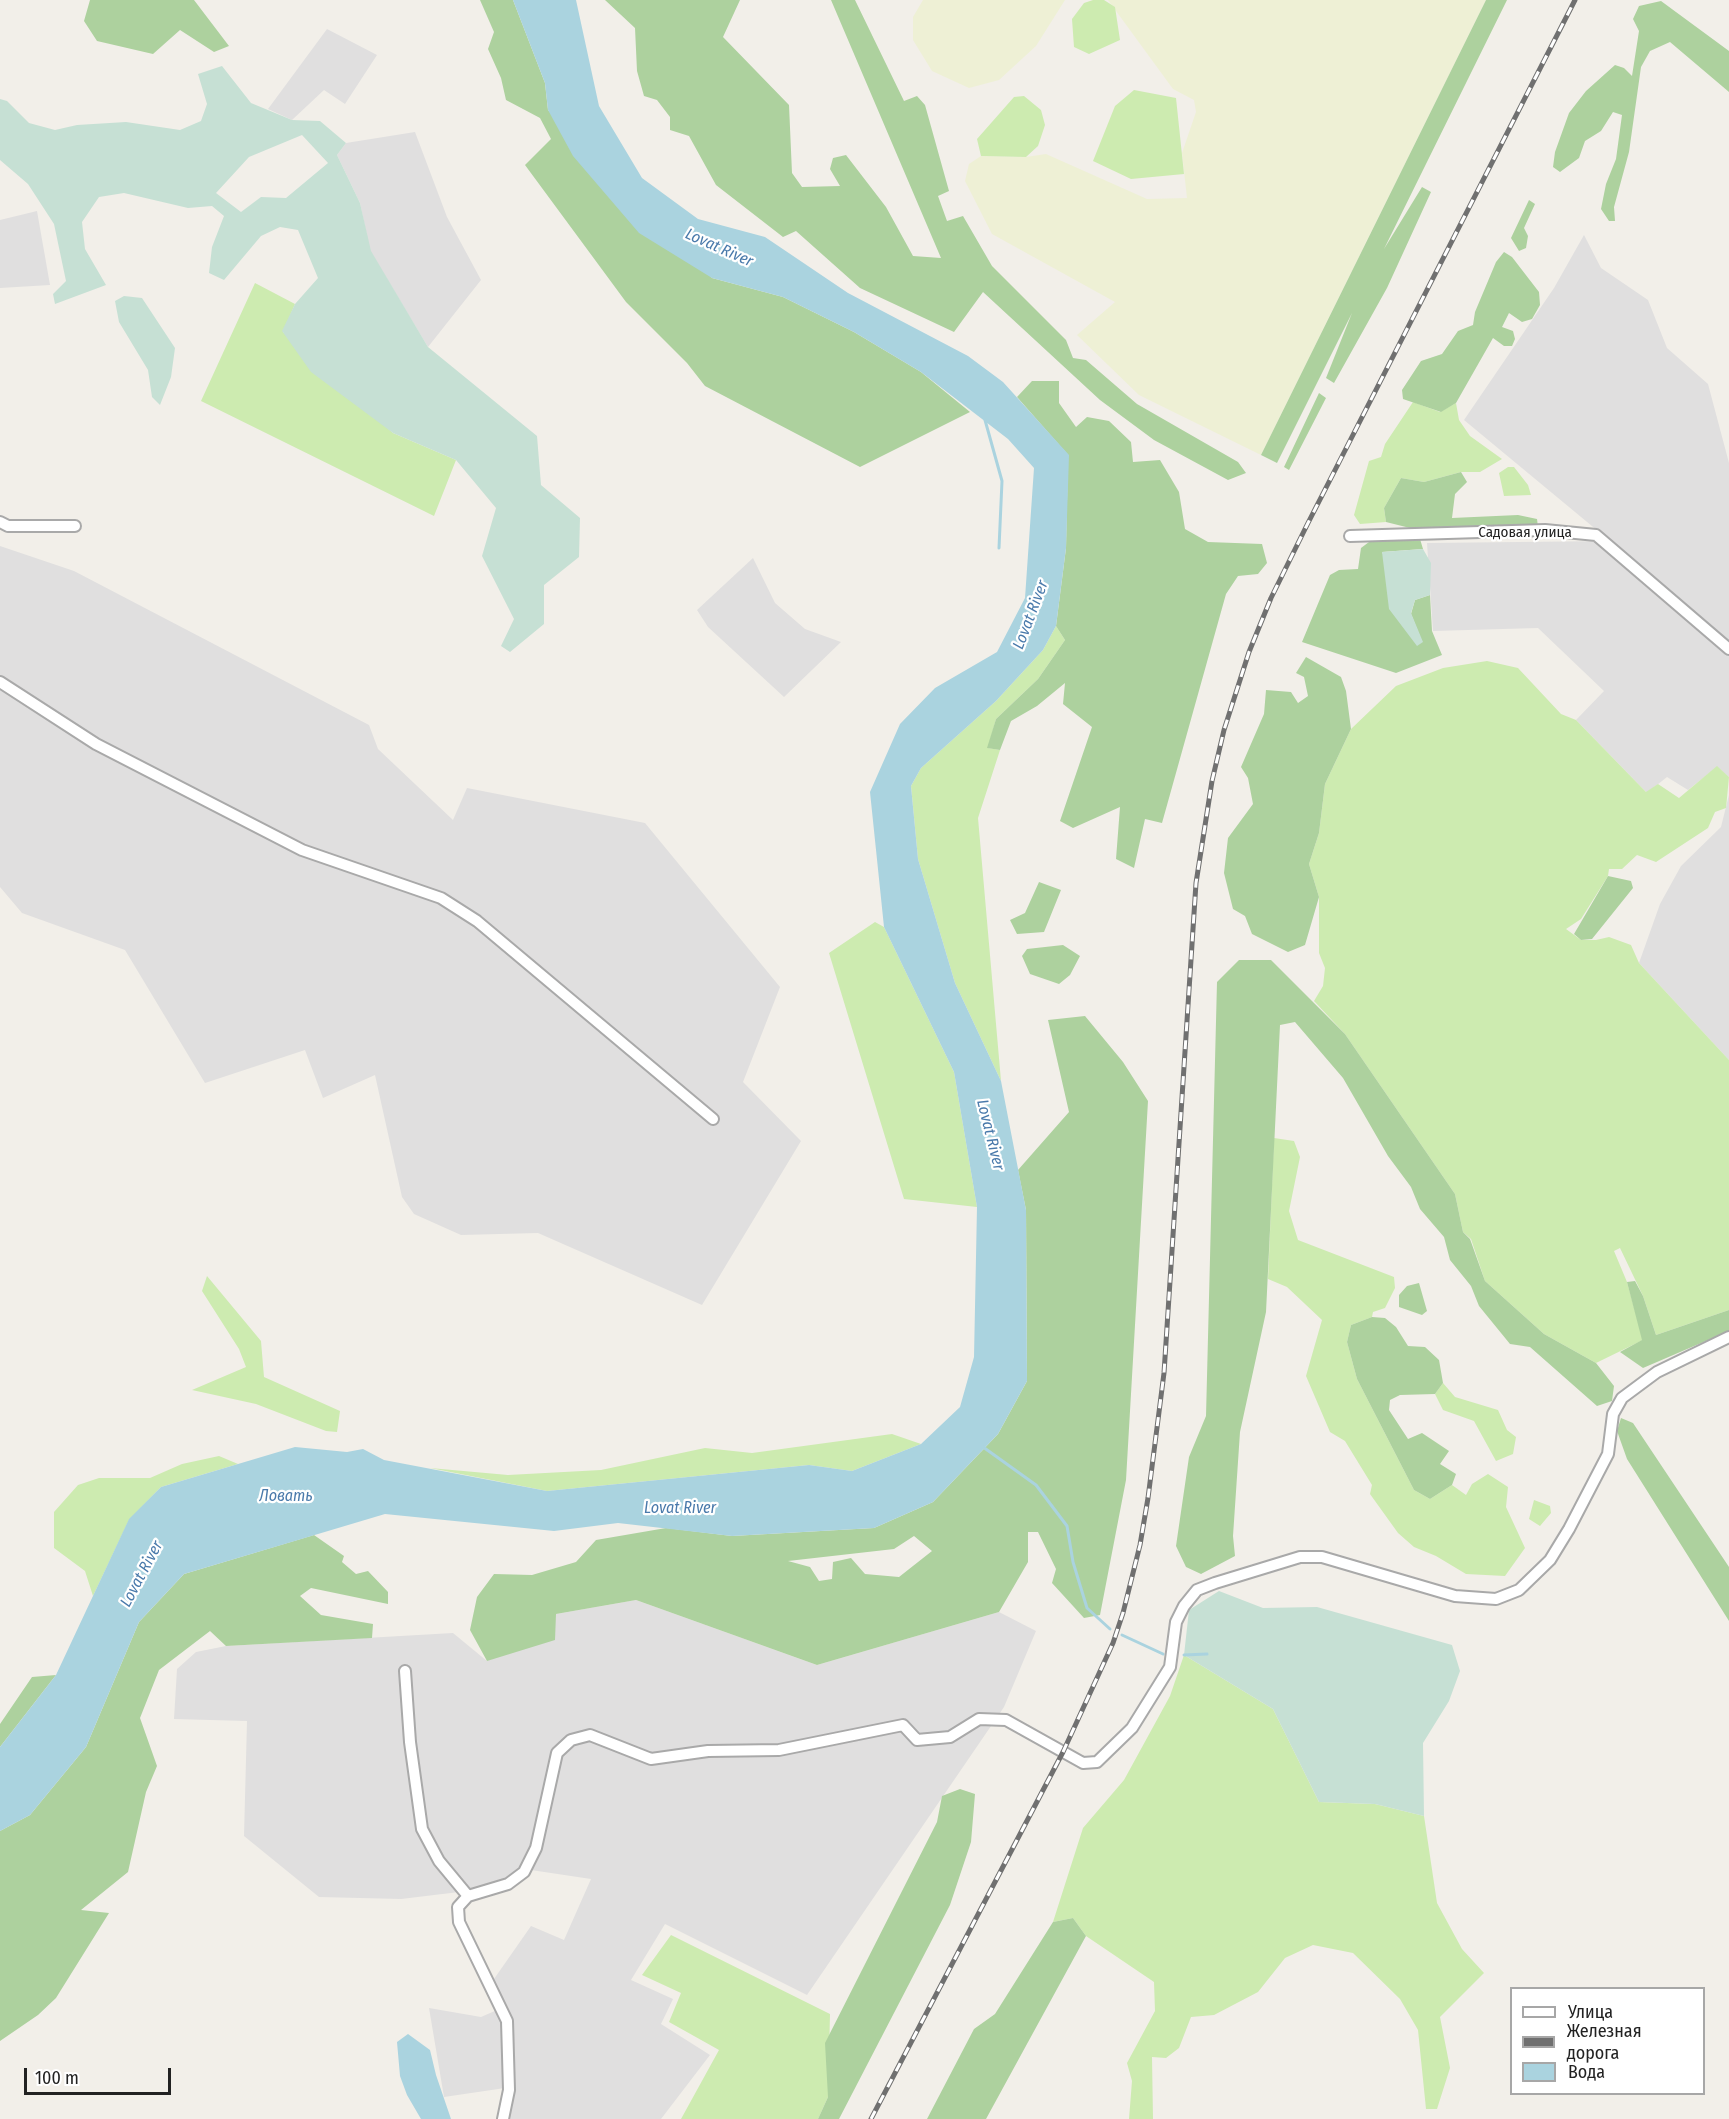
<!DOCTYPE html>
<html>
<head>
<meta charset="utf-8">
<style>
	body { margin:0 }
	#map { position:relative; width:1729px; height:2119px; overflow:hidden; background:#f2efe9; font-family:"Fira Sans Condensed",sans-serif }
	canvas { display:block }
	.legend { position:absolute; left:1510px; top:1987px; width:195px; height:108px; box-sizing:border-box; background:#fff; border:2px solid #a7a7a7; margin:0; padding:8px 10px; list-style:none; font-size:18px; color:#222 }
	.legend li { display:flex; align-items:center; gap:12px; height:30px }
	.legend b { width:30px; border:2px solid #a7a7a7 }
	.scale { position:absolute; left:24px; top:2068px; width:147px; height:27px; box-sizing:border-box; border:3px solid #222; border-top:0; padding-left:8px; font-size:18px; line-height:21px; white-space:nowrap; color:#222; -webkit-text-stroke:4px #fff; paint-order:stroke }
</style>
</head>
<body>
<div id="map">
<canvas width="1729" height="2119"></canvas>
<ul class="legend">
<li><b style="height:8px;background:#fff"></b>Улица</li>
<li><b style="height:8px;background:#707070"></b>Железная дорога</li>
<li><b style="height:16px;background:#aad3df"></b>Вода</li>
</ul>
<div class="scale">100 m</div>
</div>
<script>
const ctx = document.querySelector('canvas').getContext('2d');
ctx.lineJoin = 'round';
function fill(path, color) { ctx.fillStyle = color; ctx.fill(path, 'evenodd'); }
const shape = rows => new Path2D(rows.map(r => 'M' + r).join(''));
function trace(path, color, width, dash) { ctx.strokeStyle = color; ctx.lineWidth = width; ctx.lineCap = dash ? 'butt' : 'round'; ctx.setLineDash(dash || []); ctx.stroke(path); }
function label(font, color, halo, rows, align = 'center') {
  ctx.font = font + ' "Fira Sans Condensed",sans-serif'; ctx.lineWidth = 4.5; ctx.setLineDash([]); ctx.textBaseline = 'middle'; ctx.strokeStyle = halo; ctx.fillStyle = color; for (const [text, x, y, turn = 0] of rows) {
    ctx.save(); ctx.translate(x, y); ctx.rotate((+turn || 0) * Math.PI / 180); ctx.textAlign = isNaN(turn) ? turn : align; if (halo) ctx.strokeText(text, 0, 0); ctx.fillText(text, 0, 0); ctx.restore();
  }
}
const residential = shape([
	[327,29,377,55,345,104,324,90,292,120,268,109],
	[415,132,447,217,481,280,428,347,370,251,360,203,337,155,346,143],
	[37,211,50,285,0,288,0,220],
	[1584,235,1601,268,1648,300,1667,348,1708,384,1729,463,1729,777,1717,767,1688,790,1667,777,1647,793,1576,720,1604,691,1538,628,1433,631,1427,543,1610,541,1464,420,1554,288],
	[0,546,74,571,369,725,378,749,453,820,467,788,645,823,780,987,743,1082,801,1141,702,1305,538,1233,461,1235,414,1214,402,1197,375,1075,323,1098,305,1050,205,1083,125,950,22,913,0,887],
	[753,558,775,603,805,629,841,642,784,697,708,627,697,610],
	[1729,795,1729,1060,1639,963,1660,904,1681,866,1721,827],
	[636,1600,817,1665,999,1612,1036,1631,1004,1707,807,1995,665,1924,631,1980,673,1999,661,2024,710,2055,661,2119,506,2119,505,2088,444,2097,429,2008,481,2017,504,2007,494,1979,531,1926,564,1940,591,1879,531,1870,484,1889,401,1899,319,1897,244,1836,247,1721,174,1719,177,1669,196,1652,226,1646,453,1633,487,1661,556,1614]
]);
const farmland = shape([
	[923,0,1065,0,1036,46,999,80,969,88,932,71,913,40,913,17],
	[1108,0,1486,0,1261,455,1139,395,1077,335,1115,302,992,234,965,181,969,164,981,156,1026,157,1046,154,1147,199,1187,198,1182,153,1196,112,1194,100,1173,89]
]);
const grass = shape([
	[1093,0,1104,0,1115,7,1120,40,1089,54,1074,47,1072,19,1084,3],
	[1134,90,1176,98,1184,174,1131,179,1093,161,1115,106],
	[1024,96,1041,110,1045,125,1038,146,1026,157,981,156,977,139,1014,97],
	[255,283,295,304,283,332,393,433,456,460,434,516,201,401],
	[1413,402,1440,412,1456,403,1459,420,1470,436,1502,459,1480,472,1461,472,1424,482,1401,478,1384,508,1386,522,1360,524,1354,515,1369,461,1381,457,1385,444],
	[1508,467,1514,467,1528,485,1531,495,1504,496,1499,473],
	[1056,626,1065,640,1038,679,996,719,988,748,1000,750,978,818,1001,1081,955,983,918,859,911,786,921,768,996,701,1043,650],
	[1487,661,1518,668,1561,714,1576,720,1646,792,1658,784,1679,798,1717,766,1729,777,1726,808,1715,812,1708,828,1656,862,1637,855,1622,869,1609,869,1608,876,1581,919,1566,929,1581,940,1596,940,1609,937,1631,945,1639,963,1729,1060,1729,1310,1656,1335,1643,1296,1620,1248,1614,1251,1627,1282,1643,1340,1596,1363,1544,1334,1485,1281,1471,1239,1463,1232,1455,1194,1345,1034,1314,1001,1323,986,1325,968,1319,953,1319,897,1309,864,1319,833,1325,784,1351,729,1396,686,1443,668],
	[875,922,884,927,954,1072,977,1207,904,1199,829,953],
	[1274,1138,1294,1141,1300,1157,1289,1211,1298,1240,1394,1277,1395,1288,1385,1308,1373,1312,1372,1317,1351,1325,1347,1342,1357,1379,1414,1490,1430,1499,1452,1485,1466,1495,1472,1484,1488,1474,1508,1487,1506,1507,1525,1548,1505,1576,1466,1574,1436,1556,1414,1547,1398,1533,1370,1494,1372,1485,1345,1441,1330,1432,1306,1376,1322,1320,1287,1287,1268,1279],
	[207,1276,261,1341,264,1377,340,1411,337,1432,326,1431,256,1404,192,1390,246,1367,239,1349,202,1291],
	[1443,1383,1455,1397,1498,1410,1507,1430,1516,1437,1513,1454,1496,1461,1474,1421,1443,1410,1435,1394],
	[892,1434,921,1444,852,1471,809,1465,547,1491,430,1468,508,1475,601,1470,705,1448,752,1453],
	[219,1456,238,1464,161,1487,129,1520,93,1596,85,1571,54,1548,54,1512,78,1485,99,1478,150,1478,182,1464],
	[1534,1500,1550,1506,1551,1513,1540,1526,1529,1519],
	[1184,1655,1273,1709,1319,1802,1375,1804,1424,1816,1437,1903,1462,1949,1484,1973,1440,2017,1450,2068,1437,2109,1426,2109,1418,2030,1400,1999,1353,1953,1313,1945,1285,1958,1258,1992,1214,2015,1191,2017,1179,2048,1166,2058,1152,2057,1153,2119,1129,2119,1132,2081,1127,2063,1155,2011,1154,1982,1086,1936,1073,1918,1053,1922,1083,1828,1124,1780,1170,1696],
	[671,1935,830,2014,828,2097,818,2119,681,2119,719,2050,669,2022,681,1993,642,1975]
]);
const forest = shape([
	[90,0,194,0,229,46,214,52,180,30,153,54,97,41,84,21],
	[480,0,513,0,545,83,548,110,712,278,783,297,854,332,921,372,970,412,860,467,705,386,687,363,626,302,525,165,551,139,540,118,506,100,501,78,488,49,494,32],
	[605,0,740,0,723,37,789,105,792,173,802,187,840,186,830,169,833,158,846,155,886,207,913,256,941,258,831,0,855,0,904,101,917,96,925,105,949,191,938,196,947,221,963,216,992,266,1066,340,1073,358,1086,360,1137,404,1238,462,1246,473,1228,480,1154,440,1100,400,983,292,954,332,860,288,796,231,783,237,716,185,689,136,670,130,670,117,657,100,644,96,637,71,635,28],
	[1486,0,1507,0,1384,249,1422,187,1431,192,1387,288,1334,383,1326,378,1352,313,1277,463,1261,455],
	[1661,1,1729,51,1729,92,1670,42,1650,51,1641,67,1629,152,1614,207,1615,221,1609,221,1601,209,1606,184,1616,159,1622,115,1613,112,1601,131,1585,141,1579,158,1560,172,1553,167,1555,152,1569,113,1586,91,1615,65,1624,68,1632,76,1639,31,1633,19,1639,6],
	[1529,200,1535,204,1524,228,1528,236,1526,248,1519,251,1511,238],
	[1504,252,1512,257,1539,292,1540,305,1532,319,1522,322,1509,313,1502,327,1513,331,1515,339,1512,346,1504,346,1493,338,1456,403,1441,412,1403,399,1402,390,1421,361,1442,354,1458,331,1473,325,1475,312,1496,262],
	[1032,381,1059,381,1059,403,1076,427,1087,417,1109,421,1131,442,1133,462,1160,460,1179,492,1185,529,1208,542,1262,544,1267,563,1258,574,1238,576,1226,594,1162,823,1145,819,1134,868,1116,859,1120,807,1073,828,1060,821,1092,727,1063,704,1065,683,1037,706,1011,721,1000,750,987,748,996,719,1038,679,1065,640,1056,626,1066,548,1068,455,1017,397],
	[1319,393,1326,398,1289,470,1284,467],
	[1461,472,1467,482,1455,494,1452,518,1518,515,1537,519,1538,527,1422,531,1386,522,1384,508,1401,478,1424,482],
	[1420,539,1423,549,1382,552,1422,642,1411,614,1415,600,1430,595,1432,631,1442,655,1396,673,1302,642,1330,575,1339,570,1358,569,1361,548,1369,542],
	[1306,657,1341,677,1346,691,1351,729,1325,784,1319,833,1309,864,1319,897,1305,945,1288,952,1252,934,1245,916,1233,909,1224,873,1228,838,1253,804,1248,778,1241,767,1264,714,1266,690,1291,692,1298,703,1308,696,1304,677,1296,673],
	[1608,876,1631,881,1633,888,1592,939,1581,940,1574,934],
	[1039,882,1061,890,1044,932,1017,934,1010,920,1025,913],
	[1063,945,1080,956,1070,975,1059,984,1030,974,1022,956,1027,949],
	[1239,960,1271,960,1345,1034,1455,1194,1463,1232,1470,1239,1485,1281,1544,1334,1596,1363,1614,1386,1612,1401,1597,1406,1530,1347,1510,1344,1479,1306,1471,1286,1450,1260,1444,1237,1420,1209,1411,1187,1388,1156,1343,1078,1295,1022,1280,1025,1266,1312,1240,1432,1233,1536,1235,1556,1201,1574,1186,1567,1176,1546,1189,1457,1206,1416,1217,982],
	[1085,1016,1123,1062,1148,1101,1126,1480,1100,1615,1084,1618,1052,1583,1056,1569,1038,1532,1028,1532,1028,1562,999,1612,817,1665,636,1600,556,1614,555,1640,487,1661,470,1630,477,1597,494,1574,532,1575,576,1562,596,1540,666,1528,732,1536,874,1528,933,1502,998,1434,1027,1381,1026,1210,1018,1170,1069,1112,1048,1020],
	[914,1536,932,1551,899,1577,865,1574,851,1558,833,1562,832,1579,819,1581,810,1567,788,1561,894,1549],
	[1635,1281,1643,1296,1656,1335,1729,1310,1729,1331,1643,1368,1620,1352,1642,1340,1627,1282],
	[1419,1283,1427,1311,1422,1315,1399,1307,1399,1295,1407,1286],
	[1372,1317,1385,1318,1396,1327,1408,1346,1425,1347,1439,1360,1443,1383,1435,1394,1400,1395,1390,1400,1389,1410,1408,1439,1422,1433,1449,1451,1440,1464,1456,1474,1452,1485,1430,1499,1414,1490,1357,1379,1347,1342,1351,1325],
	[1621,1418,1633,1423,1729,1567,1729,1621,1627,1459,1617,1431],
	[314,1535,344,1556,342,1562,356,1574,368,1571,388,1592,388,1604,311,1588,300,1596,321,1615,373,1624,372,1638,226,1646,210,1631,159,1670,140,1718,157,1766,146,1792,128,1872,81,1910,109,1913,56,1998,38,2015,0,2041,0,1831,30,1815,86,1747,139,1622,184,1574],
	[56,1675,0,1747,0,1724,32,1677],
	[960,1789,975,1794,971,1842,950,1905,839,2119,818,2119,828,2097,825,2043,937,1822,942,1796],
	[1073,1918,1086,1936,986,2119,927,2119,974,2029,995,2014,1053,1922]
]);
const wetland = shape([
	[222,66,251,103,292,120,320,121,346,143,337,155,360,203,371,251,428,347,537,436,541,485,580,518,579,557,544,585,544,624,510,652,501,646,514,619,482,556,496,508,456,460,393,433,311,372,282,331,295,304,318,278,298,230,280,227,261,236,224,280,209,273,212,247,224,216,212,206,188,208,124,193,99,197,82,222,85,249,106,285,55,304,53,294,66,281,54,224,28,184,0,160,0,99,7,101,29,123,55,130,77,125,126,122,180,130,201,121,207,104,198,74],
	[302,135,328,163,286,198,261,197,241,212,216,193,249,157],
	[124,296,142,298,175,348,171,377,160,405,152,397,148,370,119,322,115,301],
	[1423,549,1431,563,1430,595,1415,600,1411,613,1423,642,1417,646,1389,609,1382,552],
	[1219,1591,1263,1608,1317,1607,1452,1645,1460,1671,1449,1701,1423,1743,1424,1816,1375,1804,1319,1802,1273,1709,1184,1655,1189,1610]
]);
const water = shape([
	[513,0,576,0,599,106,642,178,698,219,765,237,848,293,968,356,1003,382,1069,455,1066,548,1056,626,1043,650,996,701,921,768,911,786,918,859,955,983,1001,1081,1026,1210,1027,1381,998,1434,933,1502,874,1528,732,1536,618,1523,554,1531,385,1514,184,1574,139,1622,86,1747,30,1815,0,1831,0,1747,56,1675,129,1519,161,1487,295,1447,347,1452,363,1449,384,1460,547,1491,809,1465,852,1471,921,1444,960,1407,974,1357,977,1207,954,1072,884,927,870,792,900,724,935,688,997,652,1025,598,1034,468,1008,439,921,372,854,332,783,297,712,278,639,233,573,156,548,110,545,83],
	[408,2034,430,2050,436,2075,451,2119,421,2119,407,2095,400,2076,397,2042]
]);
const stream = shape([
	[985,420,1002,481,999,548],
	[983,1447,1036,1485,1067,1526,1073,1562,1087,1608,1110,1629],
	[1122,1635,1163,1654],
	[1184,1655,1207,1654]
]);
const minor = shape([
	[0,522,8,526,75,526],
	[1350,536,1545,530,1596,535,1729,649],
	[0,682,96,744,302,850,441,898,477,921,713,1119],
	[405,1671,410,1742,422,1829,439,1861,468,1896,458,1907,459,1922,507,2021,509,2090,503,2119],
	[468,1896,508,1884,524,1872,536,1848,557,1753,571,1740,590,1735,651,1759,708,1751,779,1750,903,1725,917,1740,950,1737,979,1719,1006,1720,1083,1763,1097,1762,1132,1728,1170,1667,1176,1622,1184,1606,1197,1590,1215,1583,1300,1557,1322,1557,1455,1596,1496,1599,1519,1590,1550,1560,1569,1529,1608,1454,1613,1414,1622,1398,1657,1372,1729,1337]
]);
const rail = shape([
	[871,2119,1063,1752,1113,1643,1123,1613,1140,1545,1148,1498,1164,1373,1196,883,1212,781,1224,730,1249,652,1271,598,1308,523,1575,0]
]);
const streetNames = [
	["Садовая улица",1525,533]
];
const waterNames = [
	["Lovat River",719,248,24],
	["Lovat River",1031,615,-69],
	["Lovat River",990,1135,76],
	["Ловать",286,1497],
	["Lovat River",680,1509],
	["Lovat River",142,1574,-62]
];
fill(residential, '#e0dfdf');
fill(farmland, '#eef0d5');
fill(grass, '#cdebb0');
fill(forest, '#add19e');
fill(wetland, '#c6e0d4');
fill(water, '#aad3df');
trace(stream, '#aad3df', 3);
trace(minor, '#a9a9a9', 14);
trace(minor, '#fff', 10);
trace(rail, '#707070', 5);
trace(rail, '#fff', 3, [9]);
label('15px', '#222', '#fff', streetNames);
label('italic 16px', '#4a7aab', '#fff', waterNames);
</script>
</body>
</html>
